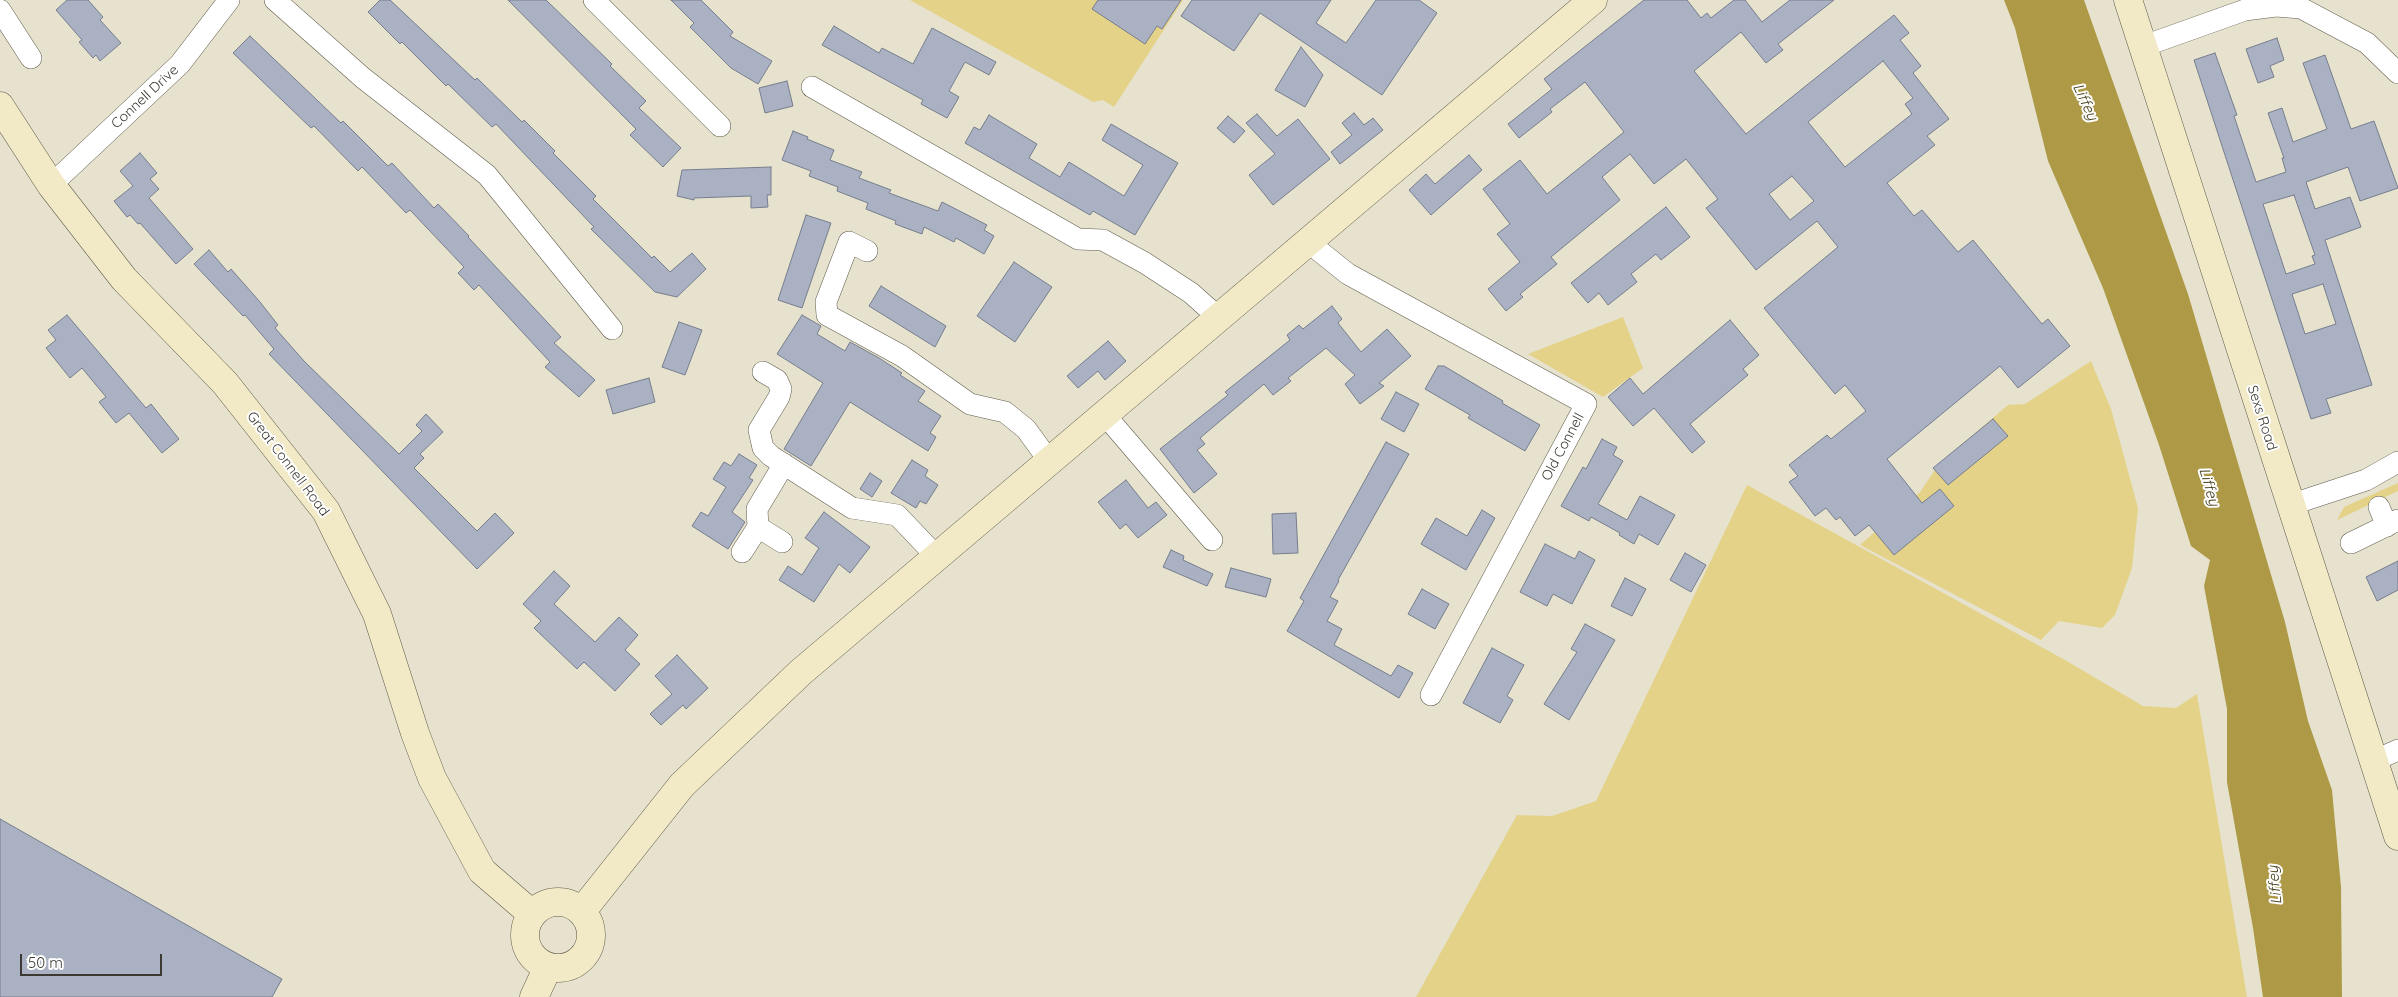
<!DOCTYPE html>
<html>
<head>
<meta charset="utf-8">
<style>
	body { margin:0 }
	#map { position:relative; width:2398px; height:997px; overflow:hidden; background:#e6e2ce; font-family:Quicksand,sans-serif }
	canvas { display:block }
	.scale { position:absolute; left:20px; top:954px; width:142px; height:22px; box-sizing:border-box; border:2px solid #3b3931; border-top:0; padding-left:6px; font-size:15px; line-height:18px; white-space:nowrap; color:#3b3931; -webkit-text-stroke:4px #fff; paint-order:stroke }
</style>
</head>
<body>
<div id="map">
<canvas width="2398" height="997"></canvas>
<div class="scale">50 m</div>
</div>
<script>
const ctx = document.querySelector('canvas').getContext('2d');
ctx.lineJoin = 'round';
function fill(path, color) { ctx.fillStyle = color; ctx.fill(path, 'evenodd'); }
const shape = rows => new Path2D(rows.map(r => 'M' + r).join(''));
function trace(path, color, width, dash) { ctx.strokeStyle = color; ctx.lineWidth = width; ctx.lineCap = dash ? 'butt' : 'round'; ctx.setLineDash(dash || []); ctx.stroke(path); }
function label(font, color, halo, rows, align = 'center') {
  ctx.font = font + ' Quicksand,sans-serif'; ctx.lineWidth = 4; ctx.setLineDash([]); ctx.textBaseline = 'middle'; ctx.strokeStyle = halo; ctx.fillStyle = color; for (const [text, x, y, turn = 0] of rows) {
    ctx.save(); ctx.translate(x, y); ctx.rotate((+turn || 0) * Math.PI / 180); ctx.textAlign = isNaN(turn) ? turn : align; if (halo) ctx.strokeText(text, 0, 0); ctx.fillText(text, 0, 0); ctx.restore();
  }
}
const green = shape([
	[910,0,1183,0,1114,107,1103,100,1093,102],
	[1623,317,1643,368,1603,397,1528,354],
	[2091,361,2111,409,2138,508,2132,568,2115,615,2102,628,2059,621,2041,640,1860,545,1920,492,1939,464,2008,405,2025,404],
	[2398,483,2398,491,2337,520,2344,507],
	[1747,485,2065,660,2143,706,2176,708,2197,694,2247,997,1416,997,1517,815,1552,816,1596,801]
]);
const water = shape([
	[2004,0,2084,0,2188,294,2285,622,2308,721,2332,790,2341,887,2342,997,2263,997,2253,928,2227,782,2227,709,2204,586,2210,560,2191,546,2159,445,2103,288,2048,161,2015,28]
]);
const building = shape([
	[67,0,88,0,103,17,100,20,121,43,100,61,96,55,93,58,79,42,82,40,56,10,67,0],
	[380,0,390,0,475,80,477,78,522,122,524,120,555,151,553,153,596,196,593,199,652,258,654,256,670,272,692,253,706,269,677,297,655,292,591,229,594,227,496,124,492,127,448,84,446,86,402,42,400,44,368,12,380,0],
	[508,0,546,0,612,64,610,66,646,101,639,108,681,148,663,167,630,135,636,129,508,0],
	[671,0,701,0,733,32,730,36,772,61,758,84,731,68,690,27,694,23,671,0],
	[1098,0,1181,0,1162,29,1157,26,1145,44,1092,9,1098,0],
	[1192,0,1331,0,1316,23,1346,43,1376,0,1419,0,1437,13,1382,95,1260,13,1234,51,1181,16,1192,0],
	[1644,0,1687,0,1701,18,1707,13,1711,18,1734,0,1745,0,1762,22,1790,0,1834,0,1778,44,1783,50,1766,63,1741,32,1694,71,1746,134,1894,15,1909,33,1900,40,1921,66,1913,73,1949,119,1927,136,1935,145,1887,183,1914,216,1922,210,1958,252,1973,240,2042,324,2048,319,2070,346,2018,388,2000,366,1887,459,1922,503,1940,489,1954,506,1894,555,1869,525,1855,536,1840,517,1836,520,1826,508,1815,516,1789,482,1798,476,1789,465,1827,435,1831,439,1866,411,1845,385,1835,394,1764,308,1838,247,1817,221,1756,270,1706,208,1718,199,1686,159,1654,184,1630,154,1602,177,1620,200,1551,257,1557,264,1520,294,1523,297,1506,311,1488,289,1520,262,1497,234,1510,224,1483,189,1520,160,1547,194,1624,132,1585,82,1550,109,1552,112,1519,138,1508,124,1552,89,1544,79,1644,0],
	[1883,61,1913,98,1905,104,1912,114,1845,167,1808,122,1883,61],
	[1792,176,1814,201,1790,220,1769,194,1792,176],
	[834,26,879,53,882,48,913,64,932,28,996,62,989,75,965,62,949,91,959,97,947,118,921,104,923,100,822,45,834,26],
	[250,36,341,123,343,121,388,166,392,163,434,208,438,204,469,236,468,237,561,337,554,343,595,380,579,397,545,367,550,362,479,285,474,290,458,273,464,267,410,210,406,213,362,167,358,171,314,126,311,128,233,53,250,36],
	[2277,38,2284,60,2270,66,2274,77,2258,83,2246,49,2277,38],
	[1301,47,1323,75,1305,107,1275,90,1301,47],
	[2215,53,2237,115,2234,116,2256,182,2286,172,2282,158,2284,158,2268,113,2282,108,2293,142,2327,129,2303,63,2325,55,2351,129,2374,121,2398,188,2360,201,2348,167,2306,182,2315,209,2350,197,2361,227,2325,240,2372,385,2326,399,2331,413,2311,419,2194,60,2215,53],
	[2294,195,2315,255,2312,256,2315,264,2286,274,2263,204,2294,195],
	[2323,284,2336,324,2305,334,2292,294,2323,284],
	[787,81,793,106,765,113,759,88,787,81],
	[1354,113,1364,125,1373,118,1383,130,1340,164,1331,152,1352,135,1342,123,1354,113],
	[1257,114,1277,136,1298,119,1330,159,1273,205,1249,175,1275,154,1246,123,1257,114],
	[989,115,1037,144,1029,158,1060,177,1069,162,1124,196,1143,165,1102,140,1111,124,1178,163,1135,235,1093,211,1090,215,965,143,974,127,980,130,989,115],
	[1228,116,1245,131,1234,143,1217,128,1228,116],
	[793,131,808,137,807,139,834,150,830,160,862,172,859,178,891,190,889,193,938,211,942,202,987,225,984,230,994,236,984,254,956,238,954,242,924,227,922,234,895,224,896,221,866,209,868,203,837,191,838,187,809,176,811,171,782,160,793,131],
	[140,153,157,173,150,179,159,189,149,198,193,249,176,264,140,223,138,224,130,215,127,217,114,201,133,186,120,171,140,153],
	[1469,155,1482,170,1431,215,1409,190,1426,174,1435,184,1469,155],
	[771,167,771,195,767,195,768,207,751,208,751,196,694,198,694,200,677,196,682,170,771,167],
	[1666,207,1690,237,1661,260,1656,254,1631,274,1637,282,1608,305,1599,293,1588,303,1571,283,1666,207],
	[806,215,831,223,802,308,778,300,806,215],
	[209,250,228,272,231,269,260,302,278,325,275,328,304,361,399,454,422,431,416,425,426,414,443,432,420,454,424,458,414,468,477,531,495,513,514,533,477,569,269,354,274,349,245,315,243,316,194,264,209,250],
	[1014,262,1052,287,1015,342,977,316,1014,262],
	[881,286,946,326,935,347,869,306,881,286],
	[1332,306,1342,319,1338,323,1361,352,1387,329,1411,356,1379,383,1384,386,1360,404,1345,384,1355,375,1326,348,1288,378,1291,381,1273,395,1264,384,1200,438,1205,444,1197,450,1217,474,1194,493,1160,449,1228,395,1225,392,1290,340,1287,335,1299,325,1303,329,1332,306],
	[67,315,146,408,151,404,179,439,162,453,129,413,116,423,99,402,106,397,82,368,70,378,46,348,56,340,48,330,67,315],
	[802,315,821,326,817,334,845,351,850,342,879,358,902,373,900,375,925,391,918,401,941,416,930,433,936,437,928,451,850,402,811,466,784,449,823,383,777,354,802,315],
	[1730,320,1759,355,1743,369,1748,375,1690,424,1705,442,1692,453,1654,408,1633,426,1608,397,1630,378,1643,394,1730,320],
	[679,322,702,330,685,375,662,367,679,322],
	[1108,341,1126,361,1105,380,1098,371,1078,388,1067,376,1108,341],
	[1438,366,1444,366,1503,401,1502,403,1540,425,1525,451,1468,418,1470,415,1425,389,1438,366],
	[649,378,655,402,613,414,606,390,649,378],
	[1396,392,1419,404,1404,432,1381,419,1396,392],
	[1993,419,2008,436,1948,485,1933,468,1993,419],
	[1602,439,1617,447,1613,455,1623,461,1598,504,1627,520,1640,496,1675,515,1658,545,1639,534,1634,544,1619,535,1620,533,1591,517,1589,521,1561,506,1583,467,1586,469,1602,439],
	[1386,442,1409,454,1338,580,1339,581,1330,597,1338,601,1327,621,1342,629,1334,645,1391,676,1398,665,1413,673,1399,698,1287,631,1304,601,1300,598,1386,442],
	[739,454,757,465,749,478,753,480,732,512,745,522,728,549,692,526,701,512,708,516,726,487,713,479,724,462,731,466,739,454],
	[912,460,928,470,925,476,938,485,926,504,920,501,916,508,891,493,912,460],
	[870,473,882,481,872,497,860,489,870,473],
	[1126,480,1148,508,1156,502,1167,515,1138,538,1126,524,1120,529,1098,502,1126,480],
	[1482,510,1495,518,1466,570,1421,544,1436,518,1467,536,1482,510],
	[824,512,870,547,850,573,839,564,814,602,779,580,788,566,802,575,819,548,805,538,824,512],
	[1296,513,1298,553,1273,554,1272,514,1296,513],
	[1545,544,1575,559,1579,551,1595,560,1572,604,1553,594,1547,606,1520,592,1545,544],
	[1171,550,1184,556,1183,560,1213,574,1207,586,1163,567,1171,550],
	[1685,553,1706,565,1691,592,1670,580,1685,553],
	[2398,561,2398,590,2377,601,2366,577,2398,561],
	[1231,568,1271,579,1266,597,1225,587,1231,568],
	[554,571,570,586,554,604,595,642,619,617,638,635,625,650,640,664,615,691,584,662,577,669,534,628,541,621,523,604,554,571],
	[1625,578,1646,589,1632,616,1611,606,1625,578],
	[1422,589,1449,604,1435,629,1408,614,1422,589],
	[1585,624,1615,640,1569,720,1544,704,1577,652,1571,649,1585,624],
	[1492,648,1524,665,1507,696,1513,700,1500,723,1463,703,1492,648],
	[677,655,708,688,686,709,683,705,661,725,650,714,672,694,655,676,677,655],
	[0,819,282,979,272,997,0,997,0,819]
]);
const street = shape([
	[275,0,363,78,487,175,612,329],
	[594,0,720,126],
	[0,10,31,58],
	[2144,46,2245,10,2276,6,2301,8,2367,43,2398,73],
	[812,87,1078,239,1103,240,1145,263,1191,293,1219,318],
	[51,185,180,64,229,0],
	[1308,242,1348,274,1586,404,1431,695],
	[867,251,849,242,826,302,827,315,902,356,970,404,1005,412,1026,429,1050,462],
	[763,372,777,380,781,389,779,397,759,430,763,448,771,456,852,508,897,515,937,557],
	[1105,415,1212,540],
	[2290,505,2366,480,2398,462],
	[2379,507,2387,526],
	[758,527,782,542],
	[2351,543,2398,520],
	[742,552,758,527,757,509,784,464],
	[2373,761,2398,750]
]);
const secondary = shape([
	[2128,0,2398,836],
	[0,106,51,185,124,279,225,383,326,511,377,614,415,733,432,778,482,871,532,914],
	'525 935a33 33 0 1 1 66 0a33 33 0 1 1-66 0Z',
	[582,911,682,785,801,672,1593,0],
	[534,997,548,967]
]);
const streetNames = [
	["Connell Drive",145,97,-43],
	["Sexs Road",2262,418,72],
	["Old Connell",1563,447,-62],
	["Great Connell Road",288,464,53]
];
const waterNames = [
	["Liffey",2085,102,65],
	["Liffey",2209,487,74],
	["Liffey",2275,885,-96]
];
fill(green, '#e4d289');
fill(water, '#ae9a46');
fill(building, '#aab1c2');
trace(building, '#767d8d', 1);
trace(street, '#605c4c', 22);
trace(secondary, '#605c4c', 29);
trace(street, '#fff', 21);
trace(secondary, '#f2eac6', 28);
label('14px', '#3b3931', '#fff', streetNames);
label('italic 15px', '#48401c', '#fff', waterNames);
</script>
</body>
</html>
